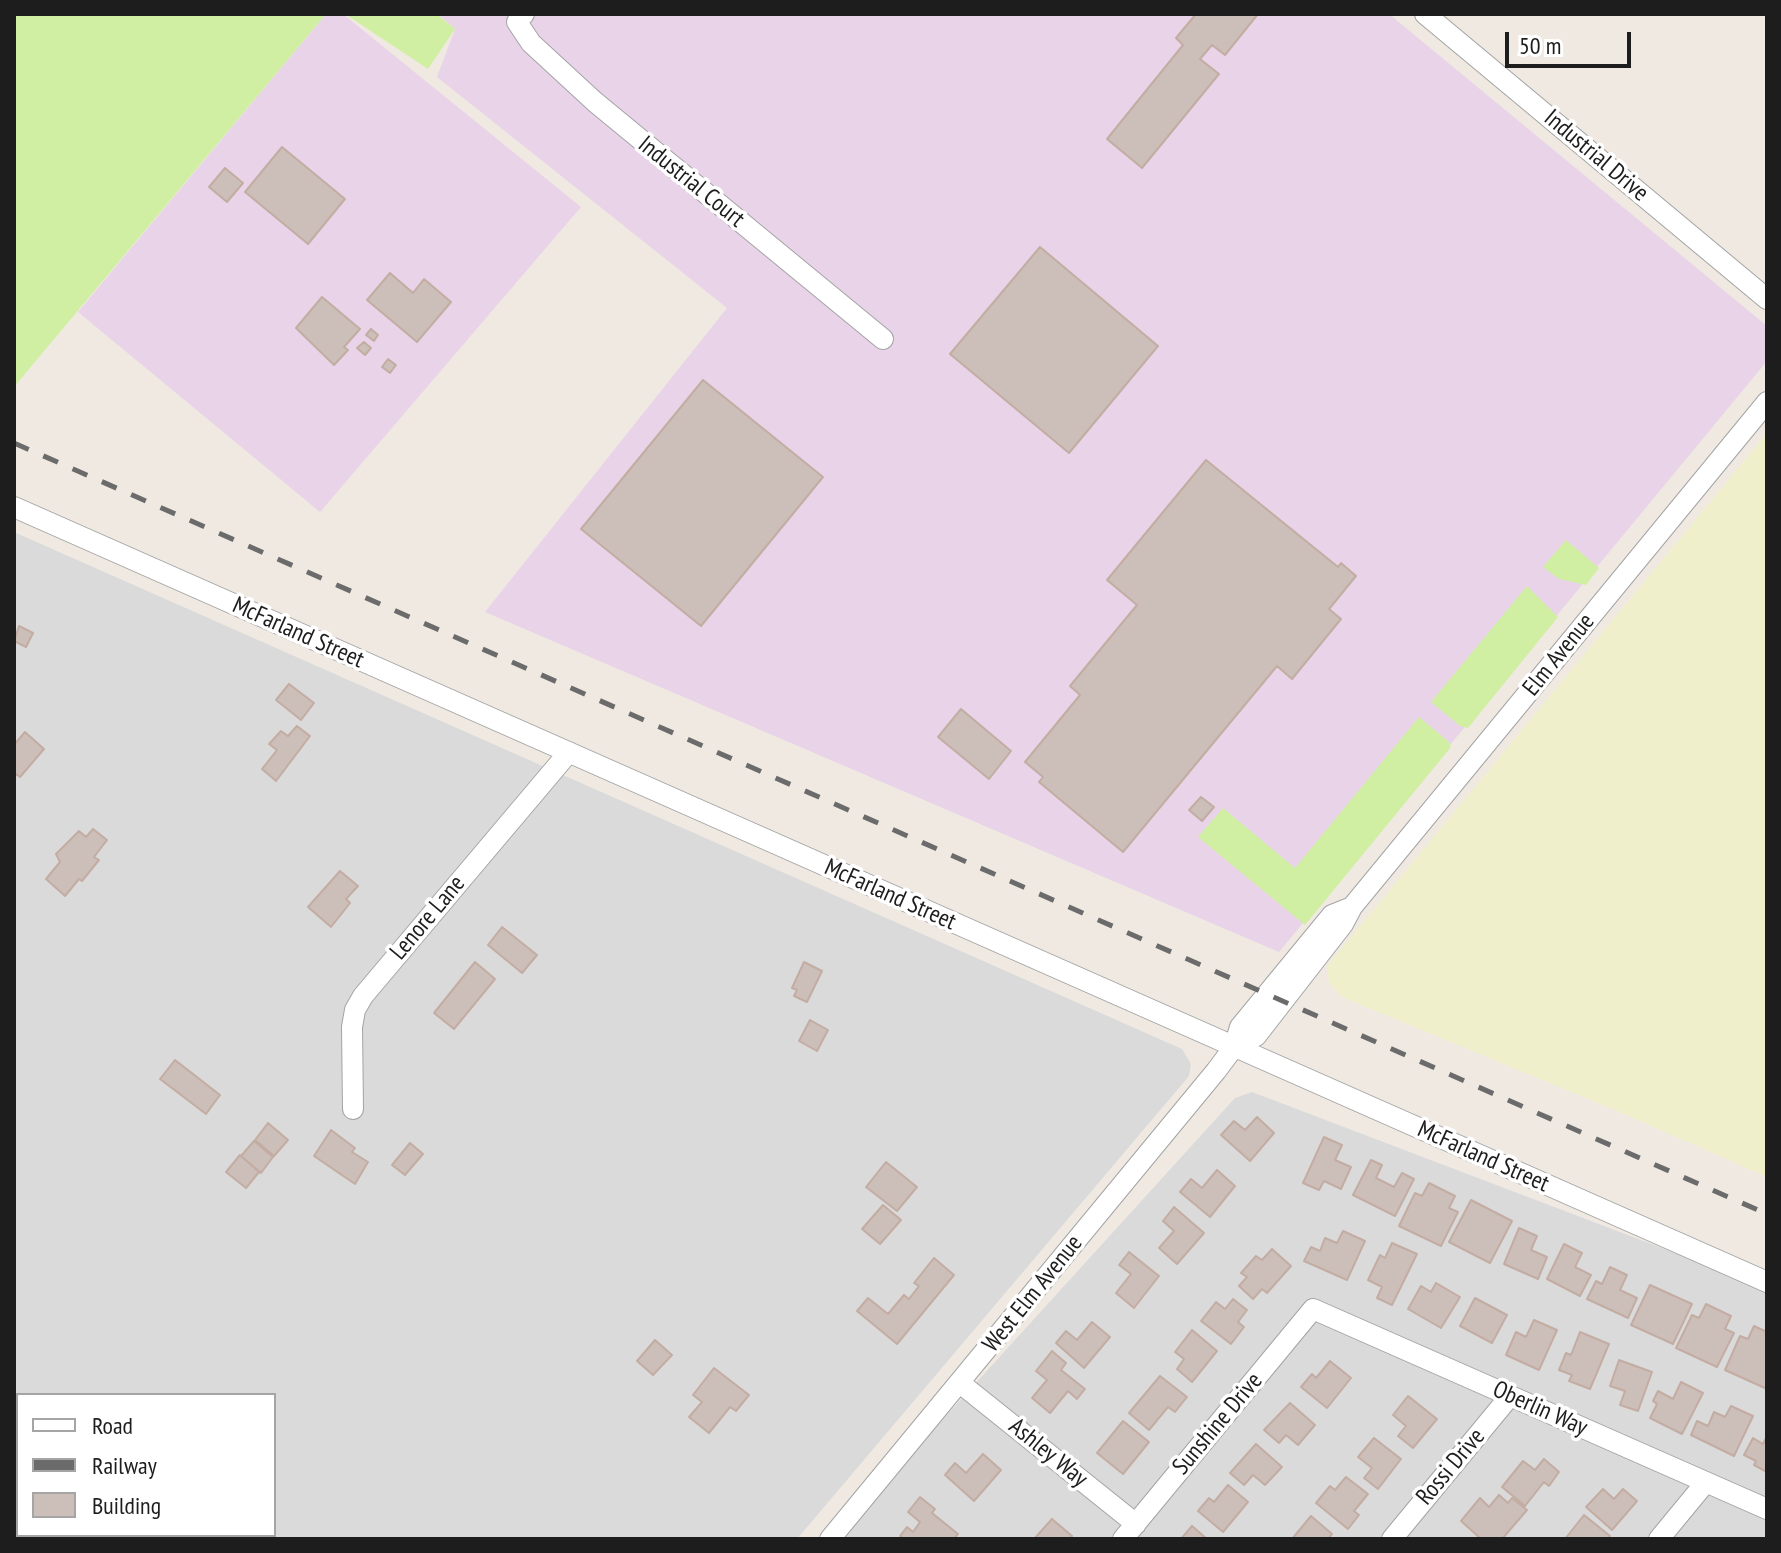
<!DOCTYPE html>
<html>
<head>
<meta charset="utf-8">
<style>
	body { margin:0 }
	#map { position:relative; width:1781px; height:1553px; overflow:hidden; background:#efe9e2; font-family:"PT Sans Narrow",sans-serif }
	canvas { display:block }
	.frame { position:absolute; inset:0; border:16px solid #1d1d1d; pointer-events:none }
	.legend { position:absolute; left:16px; top:1393px; width:260px; height:144px; box-sizing:border-box; background:#fff; border:2px solid #a5a5a5; margin:0; padding:10px 14px; list-style:none; font-size:24px; color:#1d1d1d }
	.legend li { display:flex; align-items:center; gap:16px; height:40px }
	.legend b { width:40px; border:2px solid #a5a5a5 }
	.scale { position:absolute; left:1505px; top:32px; width:126px; height:36px; box-sizing:border-box; border:4px solid #1d1d1d; border-top:0; padding-left:10px; font-size:24px; line-height:28px; white-space:nowrap; color:#1d1d1d; -webkit-text-stroke:6px #fff; paint-order:stroke }
</style>
</head>
<body>
<div id="map">
<canvas width="1781" height="1553"></canvas>
<div class="frame"></div>
<ul class="legend">
<li><b style="height:10px;background:#fff"></b>Road</li>
<li><b style="height:10px;background:#6b6b6b"></b>Railway</li>
<li><b style="height:22px;background:#ccbeb8"></b>Building</li>
</ul>
<div class="scale">50 m</div>
</div>
<script>
const ctx = document.querySelector('canvas').getContext('2d');
ctx.lineJoin = 'round';
function fill(path, color) { ctx.fillStyle = color; ctx.fill(path, 'evenodd'); }
const shape = rows => new Path2D(rows.map(r => 'M' + r).join(''));
function trace(path, color, width, dash) { ctx.strokeStyle = color; ctx.lineWidth = width; ctx.lineCap = dash ? 'butt' : 'round'; ctx.setLineDash(dash || []); ctx.stroke(path); }
function label(font, color, halo, rows, align = 'center') {
  ctx.font = font + ' "PT Sans Narrow",sans-serif'; ctx.lineWidth = 7; ctx.setLineDash([]); ctx.textBaseline = 'middle'; ctx.strokeStyle = halo; ctx.fillStyle = color; for (const [text, x, y, turn = 0] of rows) {
    ctx.save(); ctx.translate(x, y); ctx.rotate((+turn || 0) * Math.PI / 180); ctx.textAlign = isNaN(turn) ? turn : align; if (halo) ctx.strokeText(text, 0, 0); ctx.fillText(text, 0, 0); ctx.restore();
  }
}
const residential = shape([
	[14,532,1182,1049,1191,1064,1189,1076,797,1539,14,1539],
	[18,1395,274,1395,274,1535,18,1535],
	[1252,1092,1767,1288,1767,1539,834,1539,1235,1098]
]);
const industrial = shape([
	[326,14,343,14,581,207,320,512,78,312],
	[438,14,1389,14,1767,326,1767,361,1279,952,485,612,727,308,437,77,455,29]
]);
const farmland = shape([
	[1767,433,1767,1177,1622,1113,1342,997,1329,983,1327,966]
]);
const grass = shape([
	[14,14,326,14,14,387],
	[345,14,437,14,455,29,428,69],
	[1566,540,1599,568,1586,585,1559,579,1543,567],
	[1527,586,1558,617,1468,728,1460,726,1431,702],
	[1419,717,1449,742,1451,747,1305,925,1198,837,1223,808,1295,868]
]);
const building = shape([
	[1196,14,1258,14,1225,55,1212,45,1200,59,1219,74,1142,168,1107,139,1183,45,1176,38,1196,14],
	[282,147,345,199,308,244,245,192,282,147],
	[225,168,243,183,227,202,209,187,225,168],
	[1040,247,1158,346,1069,453,950,354,1040,247],
	[390,273,413,293,424,279,451,302,417,342,367,300,390,273],
	[322,297,360,329,344,347,348,350,334,365,296,328,322,297],
	[371,329,378,335,374,341,366,335,371,329],
	[364,342,371,348,365,355,357,348,364,342],
	[388,359,396,365,390,373,382,367,388,359],
	[703,380,823,477,701,626,581,529,703,380],
	[1206,460,1338,567,1341,563,1356,576,1329,609,1341,619,1292,679,1277,666,1123,852,1039,782,1043,777,1025,762,1080,695,1070,686,1137,605,1107,580,1206,460],
	[19,626,33,633,26,647,14,641,19,626],
	[289,684,314,703,301,720,276,700,289,684],
	[961,709,1011,751,989,779,938,737,961,709],
	[297,726,310,736,276,781,262,769,277,750,269,744,281,731,288,736,297,726],
	[25,732,44,749,20,777,16,774,14,777,14,745,25,732],
	[1201,797,1214,807,1202,821,1189,810,1201,797],
	[93,829,107,840,94,857,99,860,82,881,79,879,65,896,46,879,60,862,56,854,79,831,86,837,93,829],
	[340,871,358,886,346,899,350,903,331,927,308,907,340,871],
	[502,927,537,955,522,973,488,945,502,927],
	[475,962,495,979,454,1029,434,1013,475,962],
	[804,962,822,971,807,1002,794,996,797,990,792,988,804,962],
	[810,1020,828,1030,817,1051,799,1041,810,1020],
	[175,1060,220,1095,206,1114,160,1079,175,1060],
	[1257,1117,1274,1133,1250,1161,1221,1135,1234,1121,1245,1130,1257,1117],
	[268,1123,288,1140,274,1156,255,1140,268,1123],
	[331,1130,355,1148,352,1152,368,1162,355,1184,314,1156,331,1130],
	[1324,1137,1342,1145,1335,1160,1351,1167,1341,1189,1324,1181,1319,1190,1303,1183,1324,1137],
	[254,1141,273,1157,261,1173,241,1156,254,1141],
	[410,1143,423,1154,405,1175,392,1165,410,1143],
	[240,1155,259,1172,246,1188,226,1172,240,1155],
	[1371,1160,1382,1165,1376,1178,1394,1187,1402,1173,1414,1179,1395,1216,1353,1195,1371,1160],
	[886,1162,917,1187,897,1211,866,1187,886,1162],
	[1217,1170,1235,1186,1210,1217,1180,1192,1191,1179,1202,1188,1217,1170],
	[1429,1183,1455,1196,1449,1208,1458,1212,1441,1246,1399,1226,1415,1193,1422,1196,1429,1183],
	[1471,1200,1512,1221,1490,1263,1449,1242,1471,1200],
	[883,1205,901,1220,880,1244,862,1229,883,1205],
	[1174,1207,1204,1233,1177,1264,1159,1248,1174,1231,1163,1221,1174,1207],
	[1519,1228,1537,1236,1531,1250,1547,1257,1538,1279,1504,1264,1519,1228],
	[1343,1231,1365,1241,1347,1280,1304,1261,1311,1247,1320,1251,1325,1238,1337,1243,1343,1231],
	[1392,1243,1417,1254,1392,1305,1377,1298,1382,1287,1368,1280,1380,1255,1385,1258,1392,1243],
	[1564,1244,1582,1253,1575,1267,1591,1275,1580,1296,1547,1279,1564,1244],
	[1272,1249,1291,1266,1267,1293,1262,1289,1253,1299,1239,1286,1247,1277,1241,1273,1256,1256,1262,1260,1272,1249],
	[1129,1252,1159,1276,1134,1308,1116,1293,1131,1274,1119,1265,1129,1252],
	[934,1258,954,1275,897,1344,857,1311,868,1298,888,1314,904,1295,909,1299,919,1286,914,1283,934,1258],
	[1610,1267,1627,1275,1620,1290,1637,1298,1628,1318,1587,1299,1596,1281,1602,1284,1610,1267],
	[1436,1283,1460,1297,1441,1328,1408,1309,1421,1286,1431,1292,1436,1283],
	[1650,1285,1692,1304,1673,1344,1631,1325,1650,1285],
	[1475,1298,1507,1315,1492,1343,1460,1326,1475,1298],
	[1233,1299,1247,1310,1238,1322,1244,1327,1231,1344,1201,1321,1216,1302,1225,1309,1233,1299],
	[1706,1304,1731,1316,1725,1329,1734,1333,1717,1367,1676,1348,1692,1315,1699,1318,1706,1304],
	[1534,1320,1557,1330,1539,1370,1506,1355,1516,1332,1526,1337,1534,1320],
	[1092,1322,1110,1337,1084,1368,1056,1343,1066,1331,1077,1340,1092,1322],
	[1754,1326,1767,1332,1767,1389,1725,1370,1740,1336,1748,1339,1754,1326],
	[1192,1330,1217,1351,1192,1382,1177,1369,1184,1359,1175,1352,1192,1330],
	[1580,1332,1609,1344,1590,1389,1569,1381,1572,1375,1559,1370,1566,1353,1571,1355,1580,1332],
	[655,1340,672,1355,653,1375,637,1361,655,1340],
	[1052,1351,1066,1363,1061,1370,1085,1389,1077,1399,1068,1391,1050,1413,1032,1398,1047,1380,1036,1371,1052,1351],
	[1619,1360,1652,1372,1638,1411,1620,1405,1625,1391,1610,1386,1619,1360],
	[1330,1361,1351,1378,1327,1408,1301,1387,1312,1374,1316,1378,1330,1361],
	[714,1368,749,1395,736,1411,730,1407,709,1433,689,1417,702,1402,693,1395,714,1368],
	[1160,1376,1187,1397,1175,1412,1168,1407,1149,1430,1129,1413,1160,1376],
	[1681,1382,1703,1393,1682,1434,1650,1418,1657,1404,1653,1401,1658,1391,1673,1399,1681,1382],
	[1408,1396,1437,1419,1413,1448,1398,1436,1406,1426,1393,1415,1408,1396],
	[1290,1403,1315,1425,1298,1445,1286,1435,1279,1443,1264,1430,1290,1403],
	[1731,1406,1753,1416,1734,1456,1691,1435,1697,1421,1708,1426,1714,1412,1725,1417,1731,1406],
	[1123,1421,1149,1442,1123,1474,1097,1453,1123,1421],
	[1767,1436,1767,1472,1754,1465,1756,1461,1744,1455,1753,1438,1763,1444,1767,1436],
	[1374,1438,1401,1459,1378,1489,1364,1478,1372,1468,1358,1457,1374,1438],
	[1256,1444,1282,1467,1265,1485,1253,1475,1244,1485,1230,1473,1256,1444],
	[983,1454,1001,1470,974,1501,945,1475,955,1463,966,1473,983,1454],
	[1544,1459,1559,1472,1549,1486,1544,1482,1525,1506,1502,1487,1523,1461,1535,1470,1544,1459],
	[1346,1477,1368,1494,1354,1511,1359,1515,1348,1529,1316,1503,1330,1486,1335,1490,1346,1477],
	[1228,1485,1248,1502,1223,1532,1198,1511,1209,1498,1214,1502,1228,1485],
	[1603,1489,1614,1499,1623,1489,1637,1501,1612,1530,1586,1507,1603,1489],
	[1499,1495,1508,1503,1512,1498,1527,1510,1502,1539,1481,1539,1461,1521,1480,1498,1489,1507,1499,1495],
	[920,1497,935,1509,932,1513,958,1534,954,1539,904,1539,900,1536,907,1527,913,1532,920,1522,908,1512,920,1497],
	[1584,1515,1610,1536,1607,1539,1565,1539,1584,1515],
	[1311,1516,1332,1534,1328,1539,1292,1539,1311,1516],
	[1052,1519,1072,1536,1070,1539,1034,1539,1052,1519],
	[1192,1526,1207,1539,1181,1539,1192,1526]
]);
const minor = shape([
	[524,14,517,22,531,43,595,102,883,339],
	[1425,14,1767,299],
	[14,507,1767,1282],
	[1234,1047,1256,1036,1343,924,1352,907,1767,402],
	[353,1109,352,1027,355,1010,363,996,569,752],
	[960,1383,1136,1524],
	[830,1539,1216,1071,1234,1047,1240,1027,1332,915,1352,907],
	[1123,1539,1313,1309,1767,1509],
	[1392,1539,1510,1396],
	[1659,1539,1706,1482]
]);
const rail = shape([
	[14,443,1767,1214]
]);
const streetNames = [
	["Industrial Drive",1596,156,40],
	["Industrial Court",691,182,39],
	["McFarland Street",298,633,24],
	["Elm Avenue",1559,655,-51],
	["McFarland Street",890,895,24],
	["Lenore Lane",428,918,-50],
	["McFarland Street",1483,1157,24],
	["West Elm Avenue",1033,1294,-51],
	["Oberlin Way",1540,1409,24],
	["Sunshine Drive",1218,1424,-50],
	["Ashley Way",1048,1453,39],
	["Rossi Drive",1451,1467,-50]
];
fill(residential, '#dbdada');
fill(industrial, '#e9d3e8');
fill(farmland, '#f0efcb');
fill(grass, '#d1efa2');
fill(building, '#ccbeb8');
trace(building, '#c3ada3', 2);
trace(minor, '#a4a4a4', 22);
trace(minor, '#fff', 20);
trace(rail, '#6b6b6b', 5, [16, 16]);
label('24px', '#1d1d1d', '#fff', streetNames);
</script>
</body>
</html>
